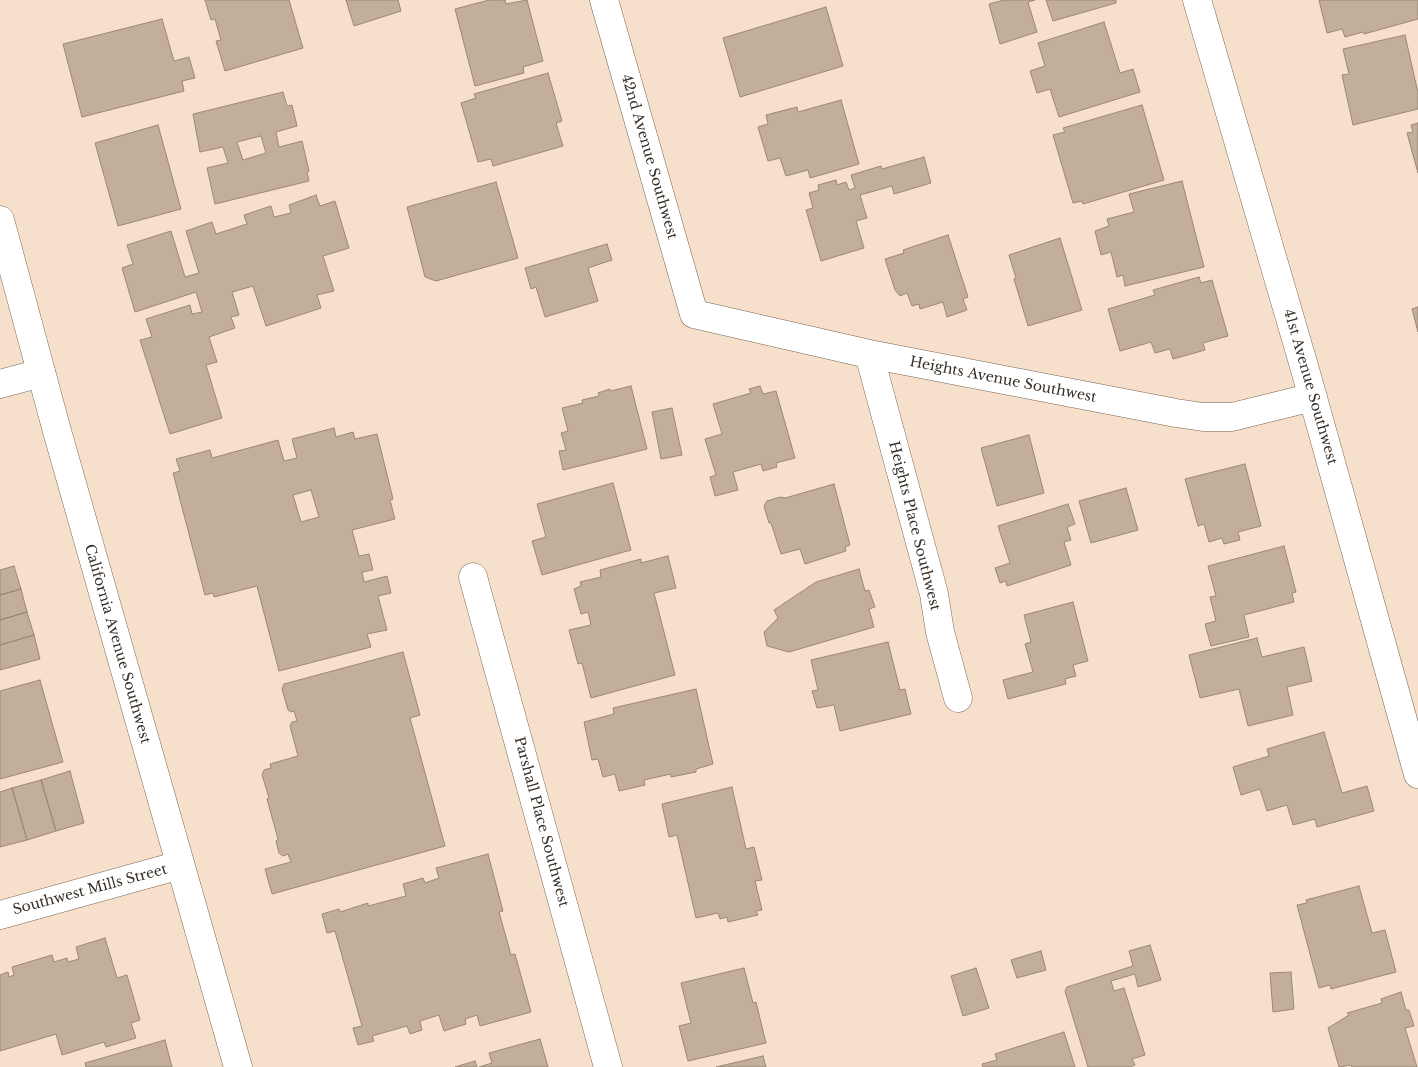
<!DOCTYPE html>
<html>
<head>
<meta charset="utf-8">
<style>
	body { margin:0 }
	canvas { display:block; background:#f7e0cb }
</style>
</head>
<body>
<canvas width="1418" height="1067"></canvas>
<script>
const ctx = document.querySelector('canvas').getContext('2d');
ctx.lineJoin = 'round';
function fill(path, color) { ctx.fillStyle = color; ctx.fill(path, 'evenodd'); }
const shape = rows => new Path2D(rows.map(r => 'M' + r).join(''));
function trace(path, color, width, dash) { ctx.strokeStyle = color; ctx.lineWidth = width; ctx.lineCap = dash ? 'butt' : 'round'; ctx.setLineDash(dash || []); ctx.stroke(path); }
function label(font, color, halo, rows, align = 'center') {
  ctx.font = font + ' "Libre Baskerville",serif'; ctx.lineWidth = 5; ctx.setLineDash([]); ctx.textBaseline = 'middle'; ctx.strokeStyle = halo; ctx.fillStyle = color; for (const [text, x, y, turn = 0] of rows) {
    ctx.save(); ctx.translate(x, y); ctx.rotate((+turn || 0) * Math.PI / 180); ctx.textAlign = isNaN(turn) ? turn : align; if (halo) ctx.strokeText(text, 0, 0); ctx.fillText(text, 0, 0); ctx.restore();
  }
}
const building = shape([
	[205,0,289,0,303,48,225,71,216,41,221,40,215,19,211,20,205,0],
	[346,0,398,0,401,11,354,26,346,0],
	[489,0,505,0,506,4,527,0,543,61,523,67,524,73,475,86,455,9,489,0],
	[1004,0,1035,0,1028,2,1037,32,1000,44,989,4,1004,0],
	[1046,0,1116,0,1116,3,1053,21,1046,0],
	[1319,0,1418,0,1418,19,1364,34,1363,32,1345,37,1342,29,1327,33,1319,0],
	[826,7,843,66,740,97,723,38,826,7],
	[162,19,174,61,189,57,195,78,182,81,184,91,82,117,63,44,162,19],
	[1104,22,1120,73,1133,69,1140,92,1059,117,1050,89,1037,93,1030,71,1045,66,1038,43,1104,22],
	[1405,35,1418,93,1418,109,1353,125,1342,75,1349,74,1343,49,1405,35],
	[548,73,562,121,556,123,563,146,493,166,491,159,478,162,461,103,476,98,474,94,548,73],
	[283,92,287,106,292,105,297,126,276,132,279,147,302,141,309,171,307,172,309,181,215,204,207,168,228,163,223,147,200,152,193,114,283,92],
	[261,136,266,153,243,160,237,142,261,136],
	[841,100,859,164,810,178,808,170,786,176,780,158,768,161,758,127,768,124,766,115,797,107,798,112,841,100],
	[1142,105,1164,180,1083,204,1082,201,1073,203,1053,135,1065,132,1063,128,1142,105],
	[1418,123,1418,173,1407,133,1413,132,1411,125,1418,123],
	[158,125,181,209,118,226,95,143,158,125],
	[924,157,931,183,894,194,892,186,860,195,867,218,856,221,864,248,821,261,806,210,813,208,809,193,819,190,818,185,836,180,837,185,846,182,849,190,855,188,851,175,881,166,882,169,924,157],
	[1182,181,1204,267,1125,286,1123,275,1117,277,1111,252,1101,255,1095,231,1109,226,1107,219,1134,212,1129,194,1182,181],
	[496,182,518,258,436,281,425,277,407,207,496,182],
	[316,195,320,206,335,201,349,248,323,256,334,291,317,295,321,308,266,326,253,286,232,292,239,315,231,317,235,328,209,337,217,362,206,365,222,418,170,434,140,340,152,337,146,319,190,305,192,314,202,312,196,292,135,312,122,268,133,264,127,245,171,231,185,277,199,273,186,231,212,222,216,234,247,224,244,215,271,206,274,217,291,213,289,205,316,195],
	[948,235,968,297,963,299,967,310,947,317,943,302,920,309,919,304,912,306,907,293,900,296,895,290,885,259,904,253,903,250,948,235],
	[1060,238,1082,310,1028,326,1014,279,1016,278,1009,255,1060,238],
	[607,244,612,260,588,268,598,301,545,317,536,287,531,289,525,268,607,244],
	[1199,277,1201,283,1212,280,1228,336,1203,343,1205,350,1173,359,1170,349,1155,353,1151,342,1120,351,1108,309,1155,295,1153,290,1199,277],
	[1418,307,1418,332,1412,309,1418,307],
	[631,386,647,449,563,470,559,451,566,450,561,433,568,431,562,408,583,403,582,400,599,396,598,393,610,389,611,391,631,386],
	[760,386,763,394,776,391,795,458,776,463,777,467,763,471,761,464,733,472,738,490,715,496,710,477,716,475,705,439,722,434,713,404,751,393,749,389,760,386],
	[672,408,682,455,661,459,652,412,672,408],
	[334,428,336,437,353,432,355,439,377,434,393,499,390,500,395,519,352,530,359,556,369,554,373,570,362,572,364,582,387,576,391,593,378,596,387,630,367,634,371,647,279,671,257,586,214,597,213,593,205,595,173,473,180,471,176,459,210,450,212,458,278,440,284,461,297,458,292,439,334,428],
	[311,490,319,517,301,522,293,495,311,490],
	[1029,435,1044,493,997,506,981,448,1029,435],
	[1245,464,1261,526,1238,532,1240,540,1224,544,1222,538,1209,542,1204,524,1198,526,1185,479,1245,464],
	[613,483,631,550,542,575,532,541,546,537,537,504,613,483],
	[834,484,850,545,845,547,846,551,805,564,800,549,781,554,771,523,769,523,764,506,767,501,780,497,785,498,834,484],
	[1126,488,1138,530,1091,543,1079,501,1126,488],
	[1068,504,1075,524,1067,527,1071,540,1064,542,1071,565,1007,586,1006,581,1000,583,995,568,1010,563,998,526,1068,504],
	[1284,546,1296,592,1292,593,1294,602,1244,615,1249,637,1211,646,1205,624,1216,621,1210,597,1216,596,1208,566,1284,546],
	[668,556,676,588,654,593,675,675,591,698,582,663,578,664,569,630,591,625,588,612,581,614,574,589,581,586,580,582,601,577,600,570,641,559,641,563,668,556],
	[14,566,21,589,0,595,0,570,14,566],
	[859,569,865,591,869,590,875,607,869,609,874,627,789,652,767,646,764,632,778,618,774,610,816,582,859,569],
	[21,589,27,612,0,620,0,595,21,589],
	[1073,602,1088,661,1073,665,1076,676,1065,679,1066,684,1008,699,1003,680,1033,672,1025,644,1031,642,1024,615,1073,602],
	[27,612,34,635,0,645,0,620,27,612],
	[34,635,40,659,0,670,0,645,34,635],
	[1257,638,1262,657,1304,647,1312,681,1287,687,1293,715,1248,726,1239,689,1200,698,1189,655,1257,638],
	[888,642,900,690,905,689,911,714,840,731,834,705,817,708,812,691,818,690,811,660,888,642],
	[403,652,420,715,410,718,445,846,272,894,265,869,291,862,288,854,283,856,279,853,276,841,278,839,267,799,269,798,262,775,264,770,271,768,270,764,298,756,290,726,292,722,297,721,294,711,291,712,288,710,282,689,284,684,403,652],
	[40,680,63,762,0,779,0,691,40,680],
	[696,689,713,764,696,769,696,772,671,777,671,774,644,780,645,785,619,791,615,774,603,777,598,759,592,760,584,722,614,714,613,708,696,689],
	[1324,732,1342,793,1367,786,1374,811,1317,827,1315,819,1293,825,1287,805,1267,811,1260,789,1241,795,1233,767,1269,756,1267,749,1324,732],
	[70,771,84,823,56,831,41,780,70,771],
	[41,780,56,831,27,840,12,788,41,780],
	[732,787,746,849,754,847,762,880,755,881,762,910,756,911,758,915,728,922,727,917,720,919,718,913,696,918,677,835,669,837,662,804,732,787],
	[12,788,27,840,0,847,0,792,12,788],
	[488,854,503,911,499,912,511,955,515,954,531,1012,480,1026,477,1015,465,1019,466,1024,444,1031,439,1015,420,1021,422,1030,410,1034,407,1026,372,1036,374,1041,358,1045,353,1028,362,1026,335,931,327,933,322,914,339,909,340,912,368,903,368,906,406,896,403,884,423,878,425,883,439,878,436,868,488,854],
	[1359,886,1372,933,1385,930,1396,972,1331,989,1330,985,1319,988,1297,905,1307,903,1306,900,1359,886],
	[105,938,117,978,127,975,140,1020,131,1023,136,1038,106,1047,104,1042,62,1055,56,1034,0,1051,0,975,8,972,9,977,14,975,12,967,52,955,54,962,67,958,68,962,79,959,76,947,105,938],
	[1150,945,1161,980,1138,987,1135,974,1111,981,1114,991,1124,988,1145,1055,1132,1059,1135,1065,1130,1067,1088,1067,1065,991,1067,987,1133,966,1129,951,1150,945],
	[1041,951,1046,970,1017,978,1011,960,1041,951],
	[744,968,753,1003,756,1002,766,1043,688,1061,679,1026,691,1023,681,983,744,968],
	[976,968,989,1008,963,1016,951,976,976,968],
	[1291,972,1294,1009,1273,1012,1270,973,1291,972],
	[1401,992,1406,1010,1409,1010,1414,1026,1405,1028,1417,1067,1352,1067,1351,1065,1339,1067,1328,1028,1349,1015,1347,1013,1382,1003,1381,999,1401,992],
	[1064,1032,1075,1067,983,1067,982,1064,997,1060,995,1054,1064,1032],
	[540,1039,548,1067,479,1067,492,1063,489,1053,540,1039],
	[165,1040,172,1067,86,1067,85,1063,165,1040],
	[763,1056,766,1067,716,1067,763,1056],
	[475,1061,477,1067,455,1067,475,1061]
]);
const minor = shape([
	[604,0,694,314,869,354,1176,413,1203,417,1232,417,1313,397],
	[1197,0,1306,373,1418,774],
	[869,354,934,594,940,632,958,698],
	[0,384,41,373],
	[473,577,608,1067],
	[0,915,180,865]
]);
const major = shape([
	[0,220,57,431,238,1067]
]);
const streetNames = [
	["42nd Avenue Southwest",649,157,74],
	["Heights Avenue Southwest",1003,380,11],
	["41st Avenue Southwest",1310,387,74],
	["Heights Place Southwest",914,526,76],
	["California Avenue Southwest",117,644,74],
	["Parshall Place Southwest",541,822,75],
	["Southwest Mills Street",90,890,-15]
];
fill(building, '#c3ae99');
trace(building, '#9b8774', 1);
trace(minor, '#796553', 29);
trace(major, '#796553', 29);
trace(minor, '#fff', 28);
trace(major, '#fff', 28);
label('14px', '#393028', '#fff', streetNames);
</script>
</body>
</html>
